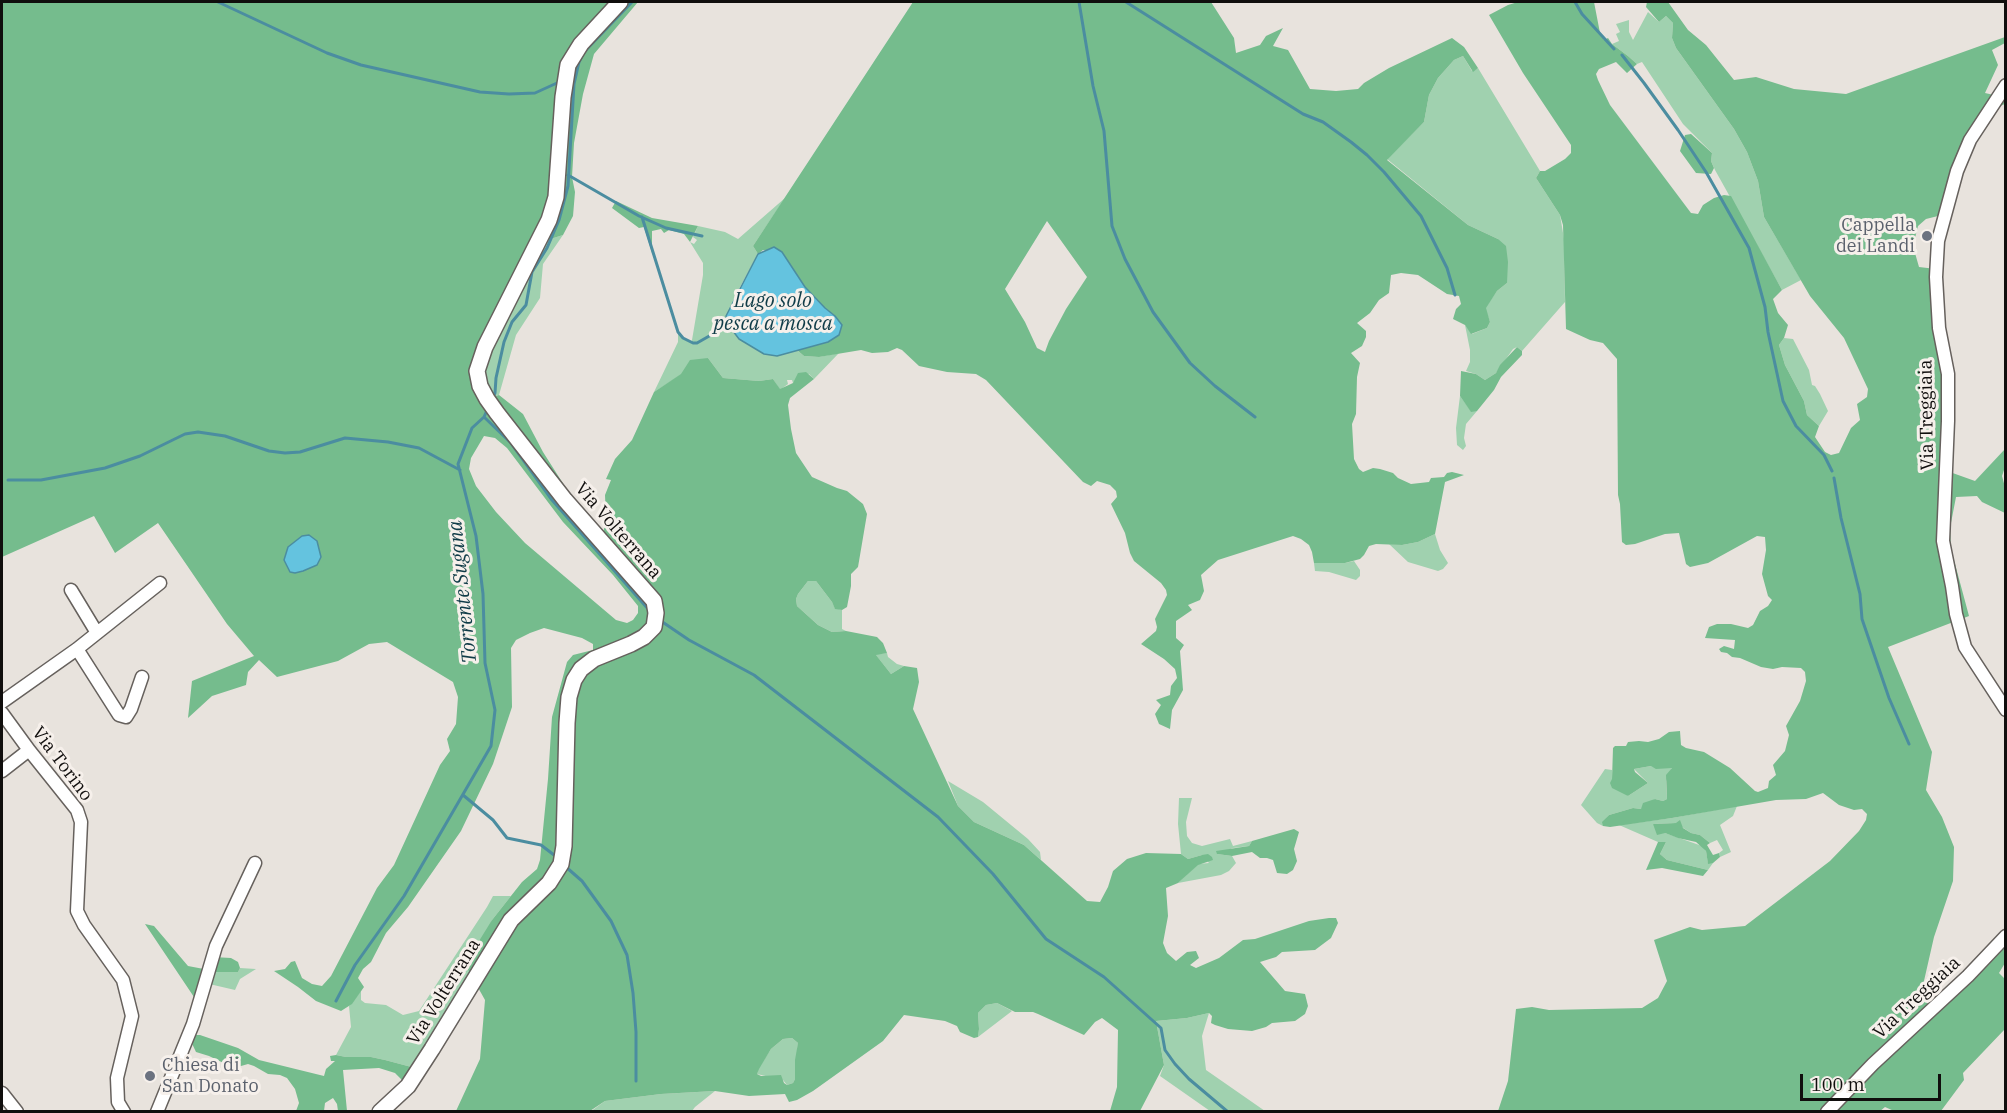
<!DOCTYPE html>
<html>
<head>
<meta charset="utf-8">
<style>
	body { margin:0 }
	#map { position:relative; width:2007px; height:1113px; overflow:hidden; background:#e8e3dd; font-family:"IBM Plex Serif",serif }
	canvas { display:block }
	.frame { position:absolute; inset:0; border:3px solid #100e0d; pointer-events:none }
	.scale { position:absolute; left:1800px; top:1074px; width:141px; height:27px; box-sizing:border-box; border:3px solid #100e0d; border-top:0; padding-left:8px; font-size:18px; line-height:21px; white-space:nowrap; color:#100e0d; -webkit-text-stroke:4px #f6f0eb; paint-order:stroke }
</style>
</head>
<body>
<div id="map">
<canvas width="2007" height="1113"></canvas>
<div class="frame"></div>
<div class="scale">100 m</div>
</div>
<script>
const ctx = document.querySelector('canvas').getContext('2d');
ctx.lineJoin = 'round';
function fill(path, color) { ctx.fillStyle = color; ctx.fill(path, 'evenodd'); }
const shape = rows => new Path2D(rows.map(r => 'M' + r).join(''));
function trace(path, color, width, dash) { ctx.strokeStyle = color; ctx.lineWidth = width; ctx.lineCap = dash ? 'butt' : 'round'; ctx.setLineDash(dash || []); ctx.stroke(path); }
function label(font, color, halo, rows, align = 'center') {
  ctx.font = font + ' "IBM Plex Serif",serif'; ctx.lineWidth = 6; ctx.setLineDash([]); ctx.textBaseline = 'middle'; ctx.strokeStyle = halo; ctx.fillStyle = color; for (const [text, x, y, turn = 0] of rows) {
    ctx.save(); ctx.translate(x, y); ctx.rotate((+turn || 0) * Math.PI / 180); ctx.textAlign = isNaN(turn) ? turn : align; if (halo) ctx.strokeText(text, 0, 0); ctx.fillText(text, 0, 0); ctx.restore();
  }
}
const green = shape([
	[1648,12,1659,22,1666,16,1673,23,1672,38,1676,48,1734,129,1747,152,1758,181,1764,217,1801,280,1782,290,1715,170,1711,161,1712,153,1683,124,1642,62,1637,64,1628,56,1612,44,1619,41,1616,34,1620,32,1616,24,1629,20,1629,32,1633,40],
	[1463,56,1472,71,1478,68,1540,171,1536,178,1560,215,1564,239,1565,302,1522,351,1517,347,1513,349,1496,373,1485,380,1476,374,1466,371,1470,362,1470,350,1465,325,1472,334,1487,328,1490,322,1485,308,1497,291,1507,283,1498,239,1468,225,1387,159,1424,122,1429,95,1438,78,1454,60],
	[785,198,753,246,758,254,739,289,789,352,797,350,804,356,819,357,839,353,814,379,809,374,793,383,792,380,787,380,788,384,780,390,773,379,759,381,723,378,708,358,654,392,678,342,678,332,687,341,691,342,692,340,703,275,703,263,690,242,694,244,697,240,693,237,698,226,725,232,738,239],
	[563,235,543,264,540,298,516,335,499,395,487,399,480,386,485,347,538,243],
	[1784,338,1793,339,1809,370,1812,385,1815,386,1820,394,1828,411,1819,426,1807,415,1804,401,1785,365,1779,345],
	[1460,396,1471,411,1477,411,1466,424,1464,438,1466,446,1463,450,1457,445,1456,428],
	[1435,534,1440,550,1448,563,1443,569,1438,571,1408,562,1389,544,1402,545,1418,542],
	[1354,561,1360,570,1360,576,1356,580,1329,572,1315,571,1314,563,1345,563],
	[808,581,816,581,832,602,835,608,842,610,842,629,846,631,832,632,818,625,797,606,796,599,798,594],
	[887,653,888,657,897,664,904,666,891,674,875,654],
	[1651,766,1672,768,1666,781,1667,799,1663,801,1655,799,1641,809,1633,808,1609,815,1603,822,1603,826,1597,823,1581,805,1605,769,1612,770,1612,779,1628,796,1648,783,1634,769],
	[948,781,983,802,1028,839,1040,852,1041,860,1024,845,974,822,958,806],
	[1179,798,1192,798,1186,822,1187,836,1192,843,1202,846,1230,839,1233,846,1252,841,1249,846,1233,848,1217,854,1232,856,1236,863,1229,871,1221,875,1178,883,1198,864,1209,863,1202,855,1188,859,1181,854,1178,824],
	[1737,806,1733,816,1720,825,1731,852,1720,857,1719,853,1723,850,1717,840,1710,843,1700,835,1691,833,1676,823,1653,824,1661,833,1665,833,1702,846,1706,851,1708,863,1713,863,1708,870,1667,860,1660,854,1666,842,1658,842,1619,825,1672,818],
	[493,896,511,896,492,920,475,981,419,1069,385,1060,371,1057,346,1057,336,1055,351,1027,349,1006,361,991,361,1000,365,1003,386,1005,403,1015,419,1011,487,907],
	[240,968,256,969,240,979,235,990,205,983,214,972,238,972],
	[997,1003,1012,1011,978,1037,979,1029,978,1013,986,1005],
	[1209,1013,1202,1036,1206,1070,1265,1111,1210,1111,1160,1076,1164,1065,1156,1021,1187,1018],
	[792,1038,798,1043,795,1079,793,1083,787,1085,783,1080,757,1074,758,1069,771,1049,783,1039],
	[715,1091,695,1107,692,1111,590,1112,605,1101,661,1094]
]);
const forest = shape([
	[2,2,638,2,594,54,583,94,574,143,572,177,575,192,573,216,563,235,538,243,477,371,487,399,499,395,523,414,543,452,585,518,603,534,606,519,605,495,611,480,606,479,615,459,632,440,654,392,681,374,690,360,708,358,723,378,759,381,773,379,780,389,793,383,798,373,806,372,814,379,790,398,788,405,791,429,796,453,812,477,837,488,847,491,863,504,867,514,858,567,851,574,851,586,847,607,842,610,835,609,832,602,816,581,808,581,798,594,796,599,797,606,818,625,832,632,846,631,877,637,883,643,887,653,876,655,891,674,904,666,917,668,919,682,913,709,958,806,974,822,1024,845,1087,901,1100,902,1108,887,1113,871,1127,859,1146,853,1181,854,1188,859,1202,855,1208,854,1212,857,1213,860,1198,865,1178,883,1166,888,1168,916,1163,943,1167,953,1176,961,1187,952,1196,951,1199,958,1190,965,1196,968,1219,958,1243,940,1255,939,1309,921,1329,918,1336,918,1338,923,1331,938,1315,950,1282,952,1276,957,1260,962,1285,991,1305,994,1308,1006,1305,1014,1295,1021,1272,1023,1266,1027,1252,1031,1228,1029,1215,1025,1211,1023,1212,1016,1209,1013,1187,1018,1156,1021,1164,1065,1140,1111,1110,1111,1117,1087,1118,1030,1102,1018,1095,1022,1084,1035,1038,1014,1033,1012,1015,1012,997,1003,986,1005,978,1013,979,1029,978,1037,974,1038,960,1032,957,1026,945,1021,904,1015,883,1041,813,1091,797,1100,789,1102,785,1094,749,1096,715,1091,661,1094,605,1101,590,1111,456,1111,480,1059,485,1000,466,966,471,954,492,920,522,882,537,869,540,860,548,779,552,717,567,662,573,655,593,650,593,644,582,638,544,628,530,633,516,640,511,648,512,707,493,764,461,831,408,907,386,933,371,962,363,969,358,978,364,987,352,1004,341,1011,316,1001,298,987,274,971,285,969,291,962,295,961,302,978,312,984,322,986,331,976,377,888,394,865,440,765,450,751,447,739,456,724,458,697,453,682,387,642,369,644,338,661,277,677,259,660,248,672,246,685,212,696,188,718,192,681,254,656,227,624,158,523,115,553,94,516,2,557],
	[484,436,495,438,507,448,563,522,613,575,638,606,638,613,633,620,627,623,616,620,525,543,496,512,476,486,469,469,471,458],
	[792,1038,798,1043,795,1060,795,1079,793,1083,787,1085,784,1083,781,1075,761,1076,757,1074,759,1069,771,1049,783,1039],
	[913,2,1211,2,1234,38,1236,53,1260,45,1266,36,1283,28,1273,46,1288,50,1310,89,1336,91,1358,89,1364,83,1389,68,1452,38,1464,47,1478,68,1473,72,1463,56,1454,60,1438,78,1429,95,1424,122,1387,160,1468,225,1498,239,1506,246,1508,262,1507,283,1497,291,1486,308,1490,322,1487,328,1471,334,1465,325,1453,319,1456,309,1461,304,1459,296,1447,294,1418,275,1401,273,1391,275,1389,293,1379,300,1370,313,1357,323,1366,331,1366,337,1362,346,1351,353,1360,363,1357,377,1356,414,1352,424,1354,459,1359,469,1363,472,1373,468,1380,469,1393,473,1398,478,1411,484,1429,482,1431,478,1444,477,1447,473,1452,472,1464,475,1445,482,1435,534,1418,542,1402,545,1376,544,1369,546,1364,555,1360,559,1345,563,1314,563,1312,552,1309,545,1301,539,1293,536,1218,560,1201,575,1204,591,1200,600,1188,605,1192,610,1176,621,1176,638,1184,645,1180,651,1183,690,1172,710,1170,729,1159,724,1155,714,1161,705,1156,700,1170,695,1171,686,1177,678,1175,669,1164,659,1141,644,1156,631,1157,627,1155,619,1167,595,1166,590,1161,583,1134,561,1130,553,1125,533,1111,504,1117,497,1116,491,1110,485,1097,481,1091,486,1083,482,986,380,976,374,947,372,919,366,902,350,897,348,888,352,872,353,861,350,819,357,804,356,797,350,828,342,835,316,825,308,805,287,782,252,763,250,758,254,753,246],
	[1047,221,1087,277,1066,309,1049,341,1045,352,1037,348,1025,322,1005,289],
	[1518,2,1594,2,1600,33,1604,40,1608,38,1612,44,1628,56,1637,64,1627,73,1616,62,1599,69,1596,74,1598,80,1610,105,1691,213,1698,214,1703,205,1714,198,1724,195,1731,196,1782,290,1773,299,1778,313,1788,325,1784,338,1779,345,1785,365,1804,401,1807,415,1819,426,1815,437,1825,452,1831,455,1839,453,1851,428,1860,420,1857,404,1867,397,1868,389,1844,338,1810,296,1764,217,1758,181,1747,152,1734,129,1676,48,1672,38,1673,23,1666,16,1659,22,1646,7,1647,2,1668,2,1688,30,1706,45,1734,80,1756,77,1794,89,1846,94,2005,37,2005,43,1992,50,1998,65,1985,93,1998,96,2005,85,2005,104,1989,110,1970,140,1946,214,1926,219,1918,226,1913,246,1919,267,1936,269,1948,374,1947,471,1975,481,2005,449,2005,467,2002,476,2005,487,2005,513,1982,502,1977,496,1956,497,1950,528,1951,549,1969,616,1888,647,1932,752,1926,790,1942,817,1954,847,1953,881,1934,937,1921,994,1932,1010,2005,936,2005,963,1999,973,2005,979,2005,1029,1963,1073,1964,1080,1941,1111,1894,1111,1885,1107,1879,1112,1498,1111,1508,1081,1516,1009,1532,1007,1549,1010,1642,1008,1658,998,1667,981,1654,940,1690,927,1702,930,1745,926,1830,861,1859,831,1866,820,1867,814,1862,809,1854,810,1839,805,1823,793,1806,799,1776,800,1672,818,1610,827,1603,826,1602,822,1609,815,1633,808,1641,809,1643,803,1655,799,1663,801,1667,799,1666,775,1672,768,1656,769,1651,766,1634,769,1635,772,1648,783,1628,796,1612,788,1610,783,1612,779,1613,748,1615,746,1626,746,1628,742,1639,741,1648,742,1659,739,1669,732,1680,731,1681,745,1686,748,1704,752,1730,768,1755,791,1758,792,1768,788,1769,781,1776,775,1773,765,1785,751,1789,735,1786,726,1800,701,1806,681,1805,672,1801,668,1782,667,1773,669,1761,667,1740,658,1732,657,1727,653,1721,652,1719,649,1724,646,1734,649,1735,640,1705,638,1709,627,1717,624,1731,624,1748,628,1753,625,1760,611,1768,606,1772,600,1768,596,1762,574,1766,550,1765,537,1757,536,1708,563,1690,567,1686,564,1679,533,1665,534,1635,544,1626,545,1622,542,1620,504,1618,495,1617,359,1603,343,1590,340,1566,329,1563,225,1560,215,1536,178,1540,171,1545,171,1565,159,1571,153,1571,145,1523,73,1489,15,1508,5],
	[1691,134,1712,153,1711,161,1714,168,1711,174,1696,173,1680,151,1685,135],
	[616,201,652,218,698,226,690,242,684,234,669,230,664,233,661,229,652,231,652,253,644,227,639,228,612,208],
	[1517,347,1522,351,1522,355,1501,377,1494,390,1477,411,1471,412,1460,396,1461,371,1476,374,1485,380,1496,373,1500,365],
	[1680,820,1683,828,1691,833,1700,835,1710,843,1707,845,1713,855,1719,853,1720,857,1713,863,1708,864,1706,851,1696,842,1678,838,1665,833,1657,835,1653,824,1676,823],
	[1294,829,1299,832,1294,849,1297,861,1293,870,1287,874,1277,873,1273,860,1267,858,1260,858,1252,852,1232,856,1217,854,1216,851,1249,846,1252,841],
	[1658,842,1666,842,1660,854,1667,860,1708,870,1703,876,1662,868,1646,870],
	[145,924,154,926,188,966,209,970,213,957,231,958,238,962,240,968,238,972,214,972,196,1000],
	[188,1035,200,1035,238,1048,259,1060,324,1076,326,1069,335,1061,331,1061,330,1056,336,1055,346,1057,371,1057,385,1060,419,1069,408,1086,395,1073,379,1068,343,1070,347,1111,338,1111,337,1104,333,1098,325,1103,324,1111,296,1111,299,1103,295,1089,287,1078,280,1075,268,1074,254,1066,248,1064,234,1068,209,1056,196,1052]
]);
const water = shape([
	[774,247,782,252,805,287,825,308,835,316,842,325,839,335,828,342,777,356,764,354,739,339,727,323,726,316,758,254,774,247],
	[309,535,317,541,321,557,317,565,303,571,295,573,290,572,284,560,288,547,302,536,309,535]
]);
const stream = shape([
	[218,2,327,53,361,65,480,92,509,94,535,93,557,83],
	[1079,2,1093,86,1104,131,1112,226,1125,259,1153,312,1190,363,1215,386,1255,417],
	[1126,2,1303,114,1323,122,1351,142,1367,155,1384,172,1421,216,1447,268,1455,295],
	[1575,2,1582,14,1614,49],
	[1622,55,1644,83,1678,130,1706,172,1749,248,1765,307,1768,332,1783,401,1796,426,1824,455,1832,471],
	[568,175,639,216,666,228,702,236],
	[642,217,678,332,683,338,693,343,697,343,711,335],
	[492,399,495,393,496,378,504,342,512,322,526,305,532,272,547,248,559,220,568,186,574,84,579,62,584,52,632,2],
	[484,417,511,443,552,500,649,610],
	[1834,478,1841,518,1860,594,1862,619,1889,698,1909,744],
	[8,480,41,480,105,468,140,456,185,434,198,432,225,436,269,451,285,453,300,452,345,438,388,442,419,448,460,470],
	[661,621,689,640,754,675,938,817,993,874,1046,939,1104,977,1161,1028,1165,1050,1175,1064,1189,1079,1228,1112],
	[463,795,493,820,507,838,541,845,554,855],
	[566,867,582,881,611,921,627,955,633,993,636,1032,636,1081],
	[336,1001,355,965,404,896,491,746,495,710,485,663,483,594,476,536,458,464,472,428,484,417,488,408]
]);
const minor = shape([
	[2006,85,1970,140,1957,171,1938,241,1936,277,1939,328,1948,374,1948,421,1943,541,1952,586,1956,614,1965,647,2006,710],
	[71,590,97,633],
	[77,649,119,715,126,717,131,709,142,677],
	[2,702,77,649,160,583],
	[2,713,29,750,77,810,81,822,77,911,84,925,123,980,132,1016,117,1078,118,1102,124,1112],
	[2,771,29,750],
	[2,1093,17,1112],
	[157,1112,193,1024,216,946,255,863],
	[1827,1112,1873,1064,1968,976,2006,936]
]);
const major = shape([
	[380,1112,408,1086,432,1049,511,920,549,883,561,864,564,846,567,723,569,697,574,680,581,669,594,659,631,644,644,637,654,627,656,613,654,601,565,500,497,413,487,399,480,386,477,371,485,347,549,220,556,197,563,97,568,65,581,44,620,2]
]);
const markers = [
	[1927,236,6,"#6b7280"],
	[150,1076,6,"#6b7280"]
];
const worshipNames = [
	["Cappella",1915,226],
	["dei Landi",1915,247],
	["Chiesa di",162,1066,"left"],
	["San Donato",162,1087,"left"]
];
const streetNames = [
	["Via Treggiaia",1927,415,-91],
	["Via Volterrana",618,531,49],
	["Via Torino",62,764,53],
	["Via Volterrana",444,992,-58],
	["Via Treggiaia",1917,998,-43]
];
const waterNames = [
	["Lago solo",773,301],
	["pesca a mosca",773,324],
	["Torrente Sugana",463,592,-96]
];
fill(green, '#a0d1af');
fill(forest, '#75bc8d');
fill(water, '#64c3df');
trace(water, '#4b8da0', 1.5);
trace(stream, '#4b8da0', 3);
trace(minor, '#66615d', 15);
trace(major, '#66615d', 18);
trace(minor, '#fff', 12);
trace(major, '#fff', 15);
for (const [x, y, r, color] of markers) { const dot = new Path2D(); dot.arc(x, y, r, 0, 2 * Math.PI); ctx.fillStyle = color; ctx.fill(dot); trace(dot, '#f6f0eb', 2); }
label('18px', '#5b616d', '#f6f0eb', worshipNames, 'right');
label('18px', '#100e0d', '#f6f0eb', streetNames);
label('italic 20px', '#103c48', '#f6f0eb', waterNames);
</script>
</body>
</html>
